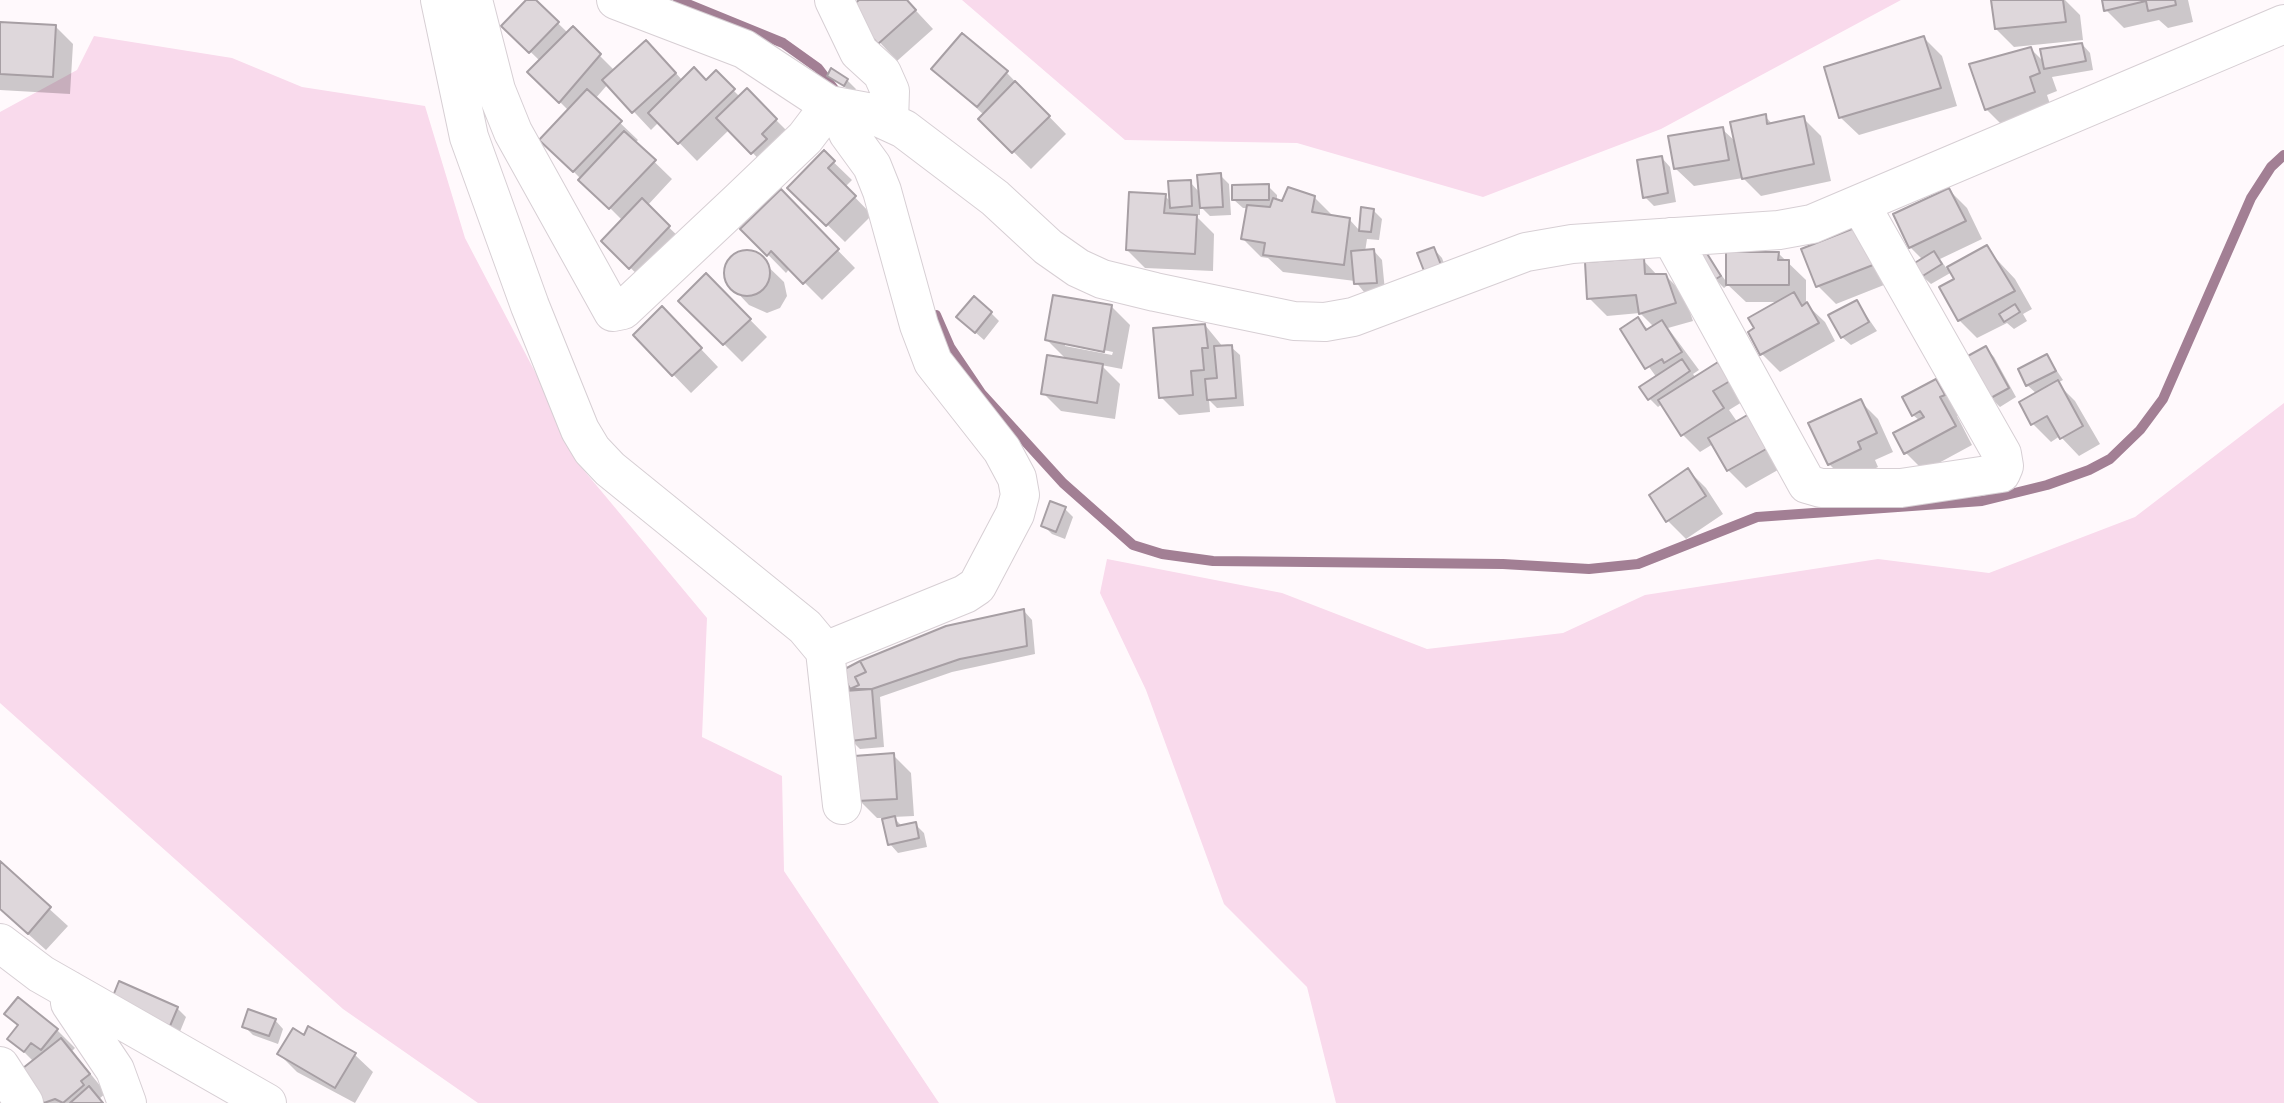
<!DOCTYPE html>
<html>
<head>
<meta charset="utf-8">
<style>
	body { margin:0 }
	canvas { display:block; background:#fff9fc }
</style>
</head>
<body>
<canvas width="2284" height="1103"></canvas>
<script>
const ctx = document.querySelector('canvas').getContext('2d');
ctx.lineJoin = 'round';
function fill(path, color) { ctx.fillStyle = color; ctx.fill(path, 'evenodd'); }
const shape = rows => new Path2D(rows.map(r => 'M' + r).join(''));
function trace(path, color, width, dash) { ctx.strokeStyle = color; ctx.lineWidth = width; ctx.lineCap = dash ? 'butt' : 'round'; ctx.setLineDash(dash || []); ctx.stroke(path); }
const green = shape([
	[962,0,1901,0,1661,129,1483,197,1297,143,1125,140],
	[94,36,232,58,302,87,425,106,465,238,544,389,577,462,707,618,702,737,782,776,784,871,939,1103,478,1103,343,1009,0,703,0,112,77,70],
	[2284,403,2284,1103,1336,1103,1307,987,1224,904,1146,690,1100,593,1107,559,1282,593,1427,649,1563,633,1645,595,1878,559,1989,573,2135,517]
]);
const shadow = shape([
	[529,0,534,0,568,33,573,29,615,71,664,60,683,81,706,82,716,73,740,97,747,91,794,138,770,171,730,129,697,161,659,122,651,130,608,84,595,99,638,140,635,143,672,179,647,206,687,245,648,285,603,241,623,221,559,157,569,111,530,72,540,61,504,26],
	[861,0,906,0,933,29,897,61,850,10],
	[1993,0,2065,0,2080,15,2083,40,2014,47,1996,29],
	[2103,0,2188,0,2193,22,2168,28,2159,20,2124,28,2106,10],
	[0,24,55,26,73,44,70,94,0,90],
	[1924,38,1942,56,1957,106,1859,135,1841,118,1826,68],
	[2082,44,2090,53,2093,70,2052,77,2057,91,2047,95,2052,110,2004,127,1986,109,1972,65,2031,49,2045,63],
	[934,69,1006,72,1066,134,1031,169,980,119,984,115],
	[829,76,847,80,856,89,853,93],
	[1765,116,1773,125,1803,118,1821,136,1831,181,1761,196,1743,178,1694,186,1676,169,1722,129,1736,142],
	[824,153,852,180,845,187,872,215,845,242,790,188],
	[1662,158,1670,167,1676,202,1654,206,1645,197],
	[1220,175,1229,184,1231,215,1210,216,1200,206,1200,215,1195,215,1214,234,1213,271,1145,268,1127,250,1165,196,1171,202,1190,182,1200,193],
	[1268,186,1277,195,1277,201,1284,203,1314,197,1332,215,1349,219,1360,231,1373,210,1382,219,1379,240,1367,239,1365,252,1374,251,1382,260,1385,291,1364,292,1355,281,1283,272,1268,258,1261,257,1243,239,1248,208,1243,208,1234,200],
	[1949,190,1967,208,1982,239,1940,259,1947,269,1986,248,2015,279,2032,309,2023,314,2027,321,2014,329,2007,323,1977,338,1959,320,1941,287,1956,280,1952,272,1931,284,1922,276,1923,260,1910,247],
	[781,192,855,268,822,300,790,268,786,273,743,229],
	[1857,229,1889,283,1836,304,1818,286,1803,250],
	[1434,249,1442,258,1448,274,1434,279],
	[1778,253,1806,280,1806,304,1825,322,1835,341,1780,372,1762,354,1780,302,1746,302,1728,285,1724,288,1715,279,1706,254,1728,284],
	[755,254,784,282,787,296,780,308,767,313,749,305,731,286,727,267,735,256],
	[1643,260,1658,276,1666,276,1684,294,1693,321,1668,328,1699,370,1693,374,1696,378,1718,364,1747,399,1729,410,1738,423,1785,466,1746,488,1728,470,1713,444,1700,452,1682,434,1662,404,1658,407,1649,398,1657,378,1622,329,1638,320,1649,330,1654,327,1640,313,1607,316,1589,298],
	[706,275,767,337,742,362,681,301],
	[1857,302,1877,331,1851,345,1842,337],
	[1112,307,1130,325,1122,369,1101,365,1120,384,1115,419,1061,411,1043,393,1067,360,1047,340],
	[1065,342,1113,352,1112,355,1065,346],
	[991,313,999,321,984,340,967,325],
	[1205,325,1223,347,1231,347,1240,355,1244,406,1217,408,1209,400,1210,412,1179,415,1161,397],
	[680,327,718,367,691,393,635,335],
	[1986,348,1994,357,2016,397,2000,407,1991,398],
	[2047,356,2063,380,2057,383,2075,401,2100,444,2079,456,2060,436,2051,442,2033,424,2037,394,2027,385],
	[1936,381,1954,399,1961,413,1957,416,1972,445,1924,471,1906,453,1920,421,1913,415],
	[1860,401,1878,419,1893,452,1875,460,1878,467,1847,482,1829,464],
	[1688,470,1706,488,1723,514,1686,539,1668,521],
	[1065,509,1073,517,1065,539,1052,534,1043,525],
	[1024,611,1032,620,1035,654,952,672,880,697,884,747,860,749,851,740,854,692,843,672],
	[893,755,911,773,914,816,893,817,903,827,915,824,924,833,927,847,898,853,890,844,883,818,877,818,859,800],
	[0,864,68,926,46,950,0,909],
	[177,1008,186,1017,179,1034,121,1009],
	[6,1014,57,1030,75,1048,72,1051,106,1093,99,1099,103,1103,46,1103,21,1073,34,1062,10,1038,19,1027],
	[275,1020,283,1029,278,1044,253,1035,244,1026],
	[309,1028,355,1055,373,1072,355,1103,297,1072,279,1054,304,1037]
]);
const stream = shape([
	[678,0,783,43,818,68,837,93],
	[936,315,950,347,981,393,1063,483,1133,545,1162,554,1213,561,1503,564,1589,569,1638,564,1757,517,1982,501,2047,485,2089,470,2110,459,2140,430,2163,399,2251,198,2271,167,2284,155]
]);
const building = shape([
	[526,0,536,0,559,22,529,53,501,26,526,0],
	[859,0,907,0,916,10,878,44,847,10,859,0],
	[1991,0,2063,0,2066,22,1995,29,1991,0],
	[2102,0,2175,0,2176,5,2148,11,2146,1,2104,11,2102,0],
	[0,22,56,25,53,77,0,74,0,22],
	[573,26,601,54,559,103,527,72,573,26],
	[962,33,1008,71,977,107,931,69,962,33],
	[1924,36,1941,88,1839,118,1824,67,1924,36],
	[646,40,676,73,632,113,602,80,646,40],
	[2082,43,2086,61,2044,69,2040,49,2082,43],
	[2031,47,2040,73,2030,77,2035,92,1985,110,1969,64,2031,47],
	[694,67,706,80,716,70,735,89,678,144,648,113,694,67],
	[831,68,848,79,844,86,827,76,831,68],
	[1015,81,1050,116,1012,153,978,119,1015,81],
	[747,88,777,119,762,134,767,139,751,154,716,118,747,88],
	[587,89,622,121,573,172,539,140,587,89],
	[1766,114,1767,124,1804,116,1814,164,1742,179,1730,122,1766,114],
	[1723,127,1729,160,1674,169,1668,136,1723,127],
	[624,131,656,160,609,209,578,180,624,131],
	[824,150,835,161,828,168,856,196,826,226,787,188,824,150],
	[1662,156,1668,193,1643,198,1637,160,1662,156],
	[1221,173,1223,207,1200,208,1197,175,1221,173],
	[1191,180,1192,206,1170,208,1168,181,1191,180],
	[1269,184,1269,200,1232,200,1232,185,1269,184],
	[1288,187,1315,196,1312,212,1350,218,1344,265,1263,255,1265,243,1241,239,1247,205,1270,207,1273,198,1282,201,1288,187],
	[1949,188,1966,221,1909,248,1893,214,1949,188],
	[781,189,839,249,803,284,771,251,767,256,740,229,781,189],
	[1129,192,1166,194,1164,213,1197,215,1195,254,1126,250,1129,192],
	[642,198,670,226,629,269,601,241,642,198],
	[1361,207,1374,209,1371,232,1359,231,1361,207],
	[1857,227,1873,265,1816,287,1801,249,1857,227],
	[1987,245,2015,291,1958,321,1939,287,1954,279,1947,267,1987,245],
	[1434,247,1441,265,1424,271,1417,253,1434,247],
	[1374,249,1377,283,1354,284,1351,251,1374,249],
	'724 273a23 23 0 1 1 46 0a23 23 0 1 1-46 0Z',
	[1934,251,1942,264,1921,277,1913,264,1934,251],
	[1706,252,1721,276,1714,280,1699,256,1706,252],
	[1726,252,1779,252,1778,260,1789,260,1789,285,1726,285,1726,252],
	[1644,258,1645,274,1666,274,1676,303,1639,314,1636,295,1587,299,1585,262,1644,258],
	[706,273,751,319,723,345,678,301,706,273],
	[1794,292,1802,306,1807,302,1819,323,1760,355,1748,332,1754,328,1748,318,1794,292],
	[1053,295,1112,305,1104,352,1045,340,1053,295],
	[974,296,992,312,975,333,956,317,974,296],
	[1857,300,1869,322,1841,338,1828,315,1857,300],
	[2015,304,2020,312,2004,322,1999,314,2015,304],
	[662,306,702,348,672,376,633,335,662,306],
	[1638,317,1646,330,1662,320,1682,352,1664,363,1662,359,1645,369,1620,329,1638,317],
	[1205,324,1208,348,1202,348,1204,370,1191,371,1193,395,1159,398,1153,328,1205,324],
	[1232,345,1236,398,1207,400,1205,379,1217,378,1214,346,1232,345],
	[1986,346,2009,388,1989,399,1966,357,1986,346],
	[2047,354,2056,371,2026,386,2018,369,2047,354],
	[1047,355,1103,364,1097,403,1041,394,1047,355],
	[1682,359,1690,371,1648,400,1639,387,1682,359],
	[1718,362,1730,381,1713,391,1724,408,1681,436,1658,400,1718,362],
	[1936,379,1945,395,1940,397,1956,426,1904,454,1893,433,1924,417,1920,411,1912,416,1902,397,1936,379],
	[2058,380,2083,426,2060,439,2047,416,2031,425,2019,402,2058,380],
	[1861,399,1877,433,1858,442,1861,449,1828,465,1808,423,1861,399],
	[1749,414,1768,448,1727,471,1708,438,1749,414],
	[1688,468,1706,496,1666,522,1649,495,1688,468],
	[1050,501,1066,507,1056,532,1041,526,1050,501],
	[1024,609,1027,646,960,659,872,689,850,689,859,685,855,677,866,672,860,661,946,626,1024,609],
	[860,661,866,672,855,677,859,685,850,689,841,671,860,661],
	[872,689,876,738,850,741,845,691,872,689],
	[894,753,897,799,857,801,854,756,894,753],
	[895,816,897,826,916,822,919,838,888,845,882,819,895,816],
	[0,861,51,907,28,934,0,909,0,861],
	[119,981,178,1007,170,1026,111,1001,119,981],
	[18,997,58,1029,41,1050,31,1043,24,1052,7,1039,18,1025,4,1014,18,997],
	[248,1009,276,1019,269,1036,242,1027,248,1009],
	[308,1026,356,1053,335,1088,277,1054,293,1028,304,1035,308,1026],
	[61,1038,90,1074,81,1081,84,1085,63,1103,55,1099,44,1103,18,1072,61,1038],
	[89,1086,103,1103,70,1103,89,1086]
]);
const minor = shape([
	[440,0,469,137,530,306,580,430,592,450,610,469,805,627,825,651,842,805],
	[473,0,496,90,513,132,613,312,623,310,739,201,805,138,830,105],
	[616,0,744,49,829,105,867,112,904,129,995,198,1048,247,1078,268,1102,279,1155,292,1294,321,1325,322,1353,317,1526,252,1572,244,1779,230,1812,224,2284,24],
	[834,0,859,52,882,73,890,91,889,122],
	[1671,237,1807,484,1821,488,1901,488,2001,473,2004,466,2002,454,1860,204],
	[825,651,965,594,977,586,1015,514,1020,495,1017,478,1002,450,933,362,919,325,882,191,872,166,848,133,838,108],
	[0,943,41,974,267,1103],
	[69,990,70,1003,115,1070,127,1103],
	[0,1066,24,1103]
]);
fill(green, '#f9daec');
fill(shadow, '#0003');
trace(stream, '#a27f94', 10);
fill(building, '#ded7db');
trace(building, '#a79fa4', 2);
trace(minor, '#d7cfd4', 40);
trace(minor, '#fff', 38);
</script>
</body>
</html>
